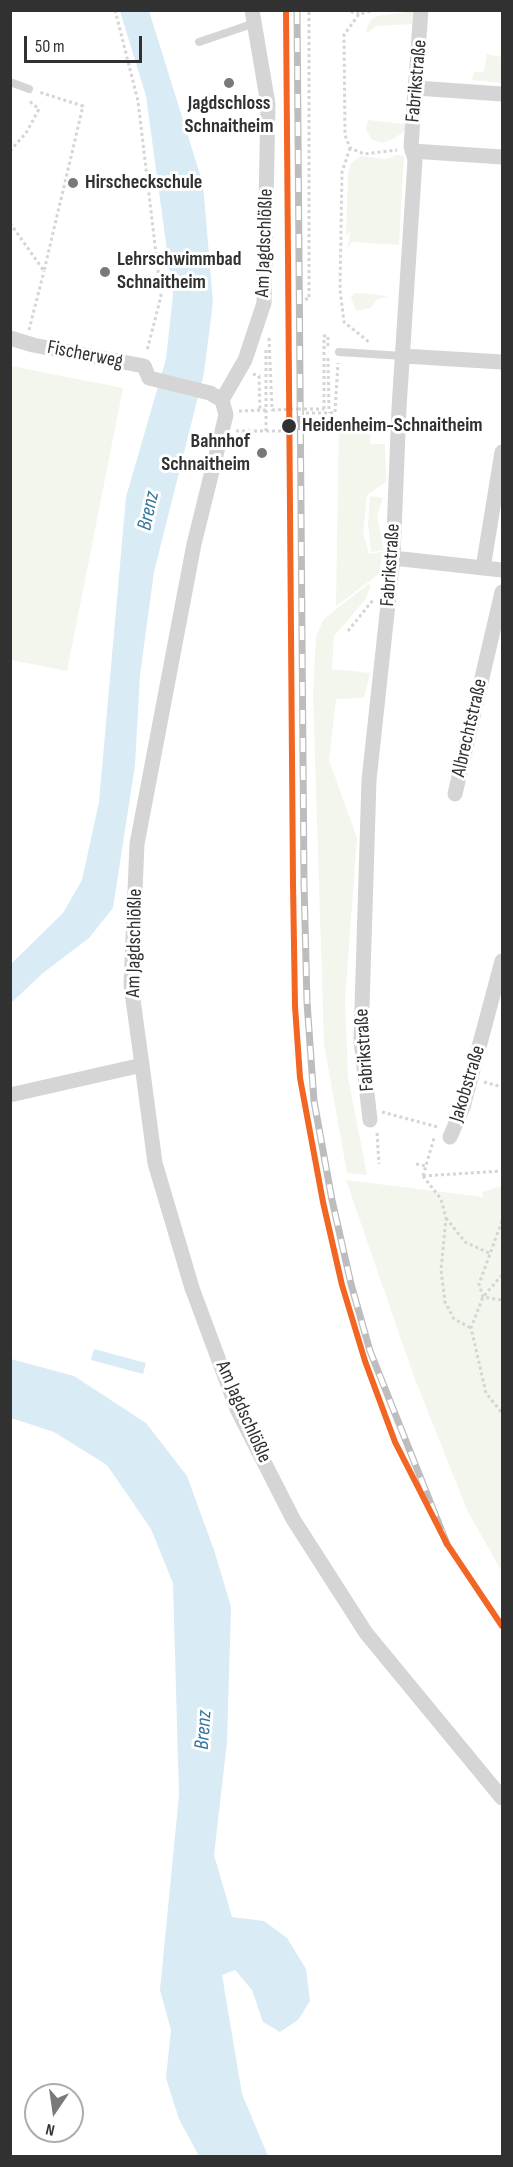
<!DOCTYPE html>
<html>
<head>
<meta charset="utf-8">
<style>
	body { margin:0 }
	#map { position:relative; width:513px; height:2167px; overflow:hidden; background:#fff; font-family:"Sofia Sans Condensed",sans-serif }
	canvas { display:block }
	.frame { position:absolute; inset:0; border:12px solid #313131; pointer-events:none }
	.north { position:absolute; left:24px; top:2083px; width:60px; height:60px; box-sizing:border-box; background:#fff; border:2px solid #adadad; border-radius:50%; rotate:193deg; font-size:16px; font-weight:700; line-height:24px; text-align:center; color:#313131 }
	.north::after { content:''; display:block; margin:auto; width:21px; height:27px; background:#797979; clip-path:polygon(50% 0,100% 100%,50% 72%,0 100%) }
	.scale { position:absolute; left:24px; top:36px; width:118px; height:27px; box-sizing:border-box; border:3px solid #313131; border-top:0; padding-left:8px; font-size:18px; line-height:21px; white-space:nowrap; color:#313131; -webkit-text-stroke:4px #fff; paint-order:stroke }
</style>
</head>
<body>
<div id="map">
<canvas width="513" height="2167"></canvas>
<div class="frame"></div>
<div class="north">N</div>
<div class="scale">50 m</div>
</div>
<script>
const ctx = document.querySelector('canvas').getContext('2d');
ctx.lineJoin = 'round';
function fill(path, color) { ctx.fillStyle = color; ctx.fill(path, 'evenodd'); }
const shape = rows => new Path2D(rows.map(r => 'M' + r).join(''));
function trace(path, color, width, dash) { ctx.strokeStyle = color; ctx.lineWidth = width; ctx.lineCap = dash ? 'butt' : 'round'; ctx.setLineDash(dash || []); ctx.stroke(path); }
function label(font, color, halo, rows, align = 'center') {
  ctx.font = font + ' "Sofia Sans Condensed",sans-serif'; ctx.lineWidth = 6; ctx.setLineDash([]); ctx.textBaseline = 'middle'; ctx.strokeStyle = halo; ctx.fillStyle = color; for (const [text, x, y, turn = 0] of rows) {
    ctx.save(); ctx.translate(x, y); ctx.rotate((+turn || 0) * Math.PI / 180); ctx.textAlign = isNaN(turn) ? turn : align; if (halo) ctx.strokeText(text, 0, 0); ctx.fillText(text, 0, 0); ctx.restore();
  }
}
const green = shape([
	[415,11,410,78,412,24,376,26,367,33,366,30,371,20,377,16],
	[487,54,502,57,502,83,472,80,474,72,484,72],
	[407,117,407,129,395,138,382,143,371,139,366,129,368,120,402,124],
	[396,155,404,156,399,245,352,242,347,249,351,230,346,237,348,173,351,163,361,156,386,159],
	[355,293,360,293,388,296,376,300,371,308,356,311,351,297],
	[11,366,123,388,67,671,11,660],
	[339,418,371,420,370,444,385,444,386,482,367,495,363,532,369,554,383,552,379,574,336,606],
	[370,496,383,498,377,515,384,550,371,552,368,525],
	[368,584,371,586,365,600,334,636,332,669,370,673,364,698,336,699,329,760,357,838,345,1000,348,1077,367,1175,347,1173,324,1044,313,695,316,636,324,619],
	[346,1180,483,1197,482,1192,502,1186,502,1572,467,1510,413,1374]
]);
const water = shape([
	[120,11,149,11,203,184,213,302,204,373,154,572,140,675,135,765,113,908,89,938,43,973,11,1003,11,964,63,913,82,880,99,802,126,497,166,359,173,295,146,96],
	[94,1349,146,1363,143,1374,91,1360],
	[11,1359,74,1376,146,1423,187,1476,215,1553,231,1607,227,1742,214,1855,232,1917,264,1921,287,1938,306,1969,310,2001,298,2020,280,2032,263,2022,252,1990,235,1970,222,1975,242,2094,268,2156,199,2156,179,2119,166,2078,171,2030,160,1990,179,1795,173,1583,151,1529,107,1465,54,1432,11,1418]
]);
const path = shape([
	[115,10,138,101,161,296,147,351],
	[345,10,359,14],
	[376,10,359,14,344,35,345,135,350,148,364,154,397,150],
	[350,148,342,172,340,290,344,322,369,342],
	[10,151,26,133,39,109,28,100],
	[10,223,44,271,83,106,39,92],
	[305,299,309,299,309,10],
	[29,330,44,271],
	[269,338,272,410,298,409],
	[328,358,329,413],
	[253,374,259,376,260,410],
	[324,409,324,336,328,336,328,348],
	[239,411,267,410],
	[306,413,335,413,338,363],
	[236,431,285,431],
	[266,431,266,347],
	[348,631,373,600],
	[484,1082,502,1087],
	[382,1112,438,1127],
	[377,1133,379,1164],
	[416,1164,426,1166],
	[423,1176,441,1199,446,1218,441,1270,445,1302,454,1319,471,1328],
	[423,1176,502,1171],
	[423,1176,434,1138],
	[446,1218,465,1242,489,1253],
	[502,1221,479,1284,483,1297,502,1300],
	[502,1275,483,1297,471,1328,486,1393,502,1413]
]);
const lane = shape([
	[199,42,255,23],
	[10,82,29,89],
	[339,352,403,356]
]);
const street = shape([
	[252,10,268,104,264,303,245,360,222,400,226,415,194,544,137,844,131,985,142,1065,155,1163,192,1288,237,1409,293,1519,366,1633,502,1798],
	[416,88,502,94],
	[412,151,502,157],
	[10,338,33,345,144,366,149,378,210,393,222,400],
	[403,356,502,362],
	[393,558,502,570],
	[483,568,502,452],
	[455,794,502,592],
	[10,1095,142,1065],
	[370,1120,361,1040,369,780,393,558,399,408,415,160,411,146,421,10],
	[450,1137,463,1107,502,961]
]);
const rail = shape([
	[297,10,304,883,307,1002,314,1101,332,1200,351,1284,370,1351,447,1544]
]);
const pathBridge = shape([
	[298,409,324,409]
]);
const rail1 = shape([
	[286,10,293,883,295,1006,300,1078,323,1202,342,1285,365,1361,395,1442,447,1544,502,1626]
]);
const markers = [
	[229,83,6,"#797979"],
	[73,183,6,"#797979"],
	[105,272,6,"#797979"],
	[289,426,8,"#313131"],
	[262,453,6,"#797979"]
];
const streetNames = [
	["Fabrikstraße",417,81,-85],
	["Am Jagdschlößle",265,243,-88],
	["Fischerweg",85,355,11],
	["Fabrikstraße",391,565,-86],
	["Albrechtstraße",470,728,-77],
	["Am Jagdschlößle",135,943,-89],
	["Fabrikstraße",365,1050,-94],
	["Jakobstraße",468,1084,-73],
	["Am Jagdschlößle",243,1412,66]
];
const poiNames = [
	["Jagdschloss",229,104,"center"],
	["Schnaitheim",229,127,"center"],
	["Hirscheckschule",85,183],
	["Lehrschwimmbad",117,260],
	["Schnaitheim",117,283],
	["Bahnhof",250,442,"right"],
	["Schnaitheim",250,465,"right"]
];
const stopNames = [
	["Heidenheim-Schnaitheim",302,426]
];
const waterNames = [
	["Brenz",149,511,-78],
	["Brenz",204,1730,-86]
];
fill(green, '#f2f6ed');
fill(water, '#d9ebf4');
trace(path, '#d5d5d5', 3, [3, 3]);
trace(lane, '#d5d5d5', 8);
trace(street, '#d5d5d5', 15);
trace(rail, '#bdbdbd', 7);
trace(rail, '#fff', 4.5, [14]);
trace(pathBridge, '#d5d5d5', 3, [3, 3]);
trace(rail1, '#f26522', 6);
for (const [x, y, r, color] of markers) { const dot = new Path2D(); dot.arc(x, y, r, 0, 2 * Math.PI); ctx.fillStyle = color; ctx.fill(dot); trace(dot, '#fff', 2); }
label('20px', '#313131', '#fff', streetNames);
label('bold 20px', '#313131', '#fff', poiNames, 'left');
label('bold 20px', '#313131', '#fff', stopNames, 'left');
label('italic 21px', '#35769d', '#fff', waterNames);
</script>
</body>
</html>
